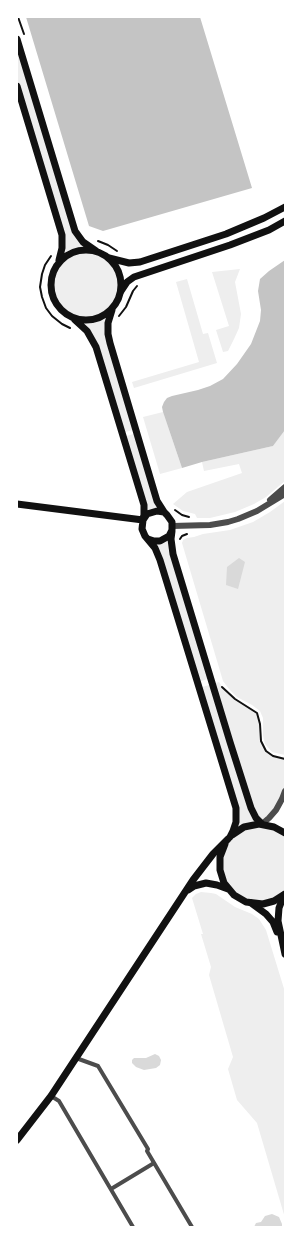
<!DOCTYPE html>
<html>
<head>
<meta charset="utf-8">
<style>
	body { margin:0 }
	#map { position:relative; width:302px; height:1244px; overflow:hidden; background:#fff; font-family:"Archivo Narrow",sans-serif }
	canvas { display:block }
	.frame { position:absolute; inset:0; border:18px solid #fff; pointer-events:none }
</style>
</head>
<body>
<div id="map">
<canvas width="302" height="1244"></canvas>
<div class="frame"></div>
</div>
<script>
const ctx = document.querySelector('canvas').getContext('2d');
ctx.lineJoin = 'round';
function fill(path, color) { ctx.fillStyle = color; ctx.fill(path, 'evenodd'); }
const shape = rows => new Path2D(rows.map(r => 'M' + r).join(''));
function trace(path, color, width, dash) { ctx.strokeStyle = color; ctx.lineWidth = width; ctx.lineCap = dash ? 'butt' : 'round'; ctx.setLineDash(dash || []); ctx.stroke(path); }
const green = shape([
	[17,39,75,231,96,251,107,256,112,260,118,268,120,275,121,284,121,291,118,300,110,316,108,323,136,429,122,433,96,347,76,321,59,307,52,294,51,284,52,277,60,259,62,248,17,86],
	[240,269,235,282,241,314,239,328,234,339,228,351,223,352,216,330,229,326,212,272],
	[187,279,203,334,208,333,217,363,134,388,132,382,199,362,176,282],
	[163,412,182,468,160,474,143,417],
	[285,430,285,481,266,497,254,504,235,512,210,518,197,518,195,514,183,511,173,504,187,492,242,473,239,464,204,471,202,462,273,446],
	[137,433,161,509,144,515,123,437],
	[285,501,285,755,272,752,265,744,263,735,263,718,260,711,252,705,237,697,229,689,223,681,182,543,183,540,187,538,194,537,203,534,230,530,253,522,270,512],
	[171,539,211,678,198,682,151,540],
	[219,682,223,688,235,699,254,710,259,716,260,736,264,748,273,756,285,759,285,791,282,799,262,823,285,833,285,894,257,904,228,889,219,864,236,822,199,688],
	[201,892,211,893,216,894,235,907,252,914,259,919,266,930,285,992,285,1218,257,1123,237,1100,228,1069,233,1057,209,975,211,967,201,934,203,934,192,898,196,894]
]);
const water = shape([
	[239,558,245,562,238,589,226,585,227,567],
	[155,1054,159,1056,161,1060,160,1065,156,1068,144,1070,136,1067,132,1063,132,1060,134,1058,146,1058],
	[272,1214,279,1217,282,1224,282,1227,254,1227,256,1223,261,1222,265,1216]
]);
const building = shape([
	[26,17,200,17,252,188,103,231,89,226],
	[285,260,285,430,273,446,202,462,182,468,163,412,162,407,164,402,167,398,172,396,198,390,210,386,223,379,237,364,251,344,260,321,261,310,258,291,260,279,269,271]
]);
const path = shape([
	[18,17,24,34],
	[98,241,108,245,117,251],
	[51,256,45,265,42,274,40,287,42,297,46,308,52,316,62,324,70,328],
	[119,316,126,307,133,291,137,286],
	[175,510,182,515,189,517],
	[180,539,182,536,187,534],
	[222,687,235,699,257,713,260,724,261,741,266,751,273,756,285,759]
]);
const minor = shape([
	[76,1058,98,1066,148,1149,147,1151,192,1227],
	[51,1096,59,1101,133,1227],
	[111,1189,154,1163]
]);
const tertiary = shape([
	[270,500,285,487],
	[172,526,210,525,228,522,238,519,257,511,285,494],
	[262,824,269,818,276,810,282,799,285,791]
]);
const secondary = shape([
	[109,258,129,263,140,262,226,234,264,218,285,207],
	[121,291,127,282,134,277,230,245,269,230,285,221],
	[284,895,279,908,278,921,285,954],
	[251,903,266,914,273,922,277,932]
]);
const primary = shape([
	[17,39,75,231,83,242,96,251],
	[17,86,62,235,62,248,59,260],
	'51 285a35 35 0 1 1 70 0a35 35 0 1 1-70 0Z',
	[112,310,108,323,108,334,110,343,157,501,164,512],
	[75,320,87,331,96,347,144,505,144,515,143,518],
	[17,504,143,520],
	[172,531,171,539,173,554,230,742,251,808,256,818,262,824],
	[148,539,154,541,160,541,169,536,172,530,172,522,167,515,164,512,157,511,147,514,143,520,142,529,145,536,155,548,160,560,236,808,236,822,233,831,230,837],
	[232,835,244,827,259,824,274,827,285,833],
	[225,844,220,857,220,870,224,883,234,895,246,902,263,904,274,901,285,894],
	[188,890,194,886,206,883,217,885,228,889],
	[17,1140,51,1096,193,880,213,854,228,839]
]);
fill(green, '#eee');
fill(water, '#d9d9d9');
fill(building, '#c4c4c4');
trace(path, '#111', 2);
trace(minor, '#4c4c4c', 4);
trace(tertiary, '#4c4c4c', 6);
trace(secondary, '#111', 7);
trace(primary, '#111', 7);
</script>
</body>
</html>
